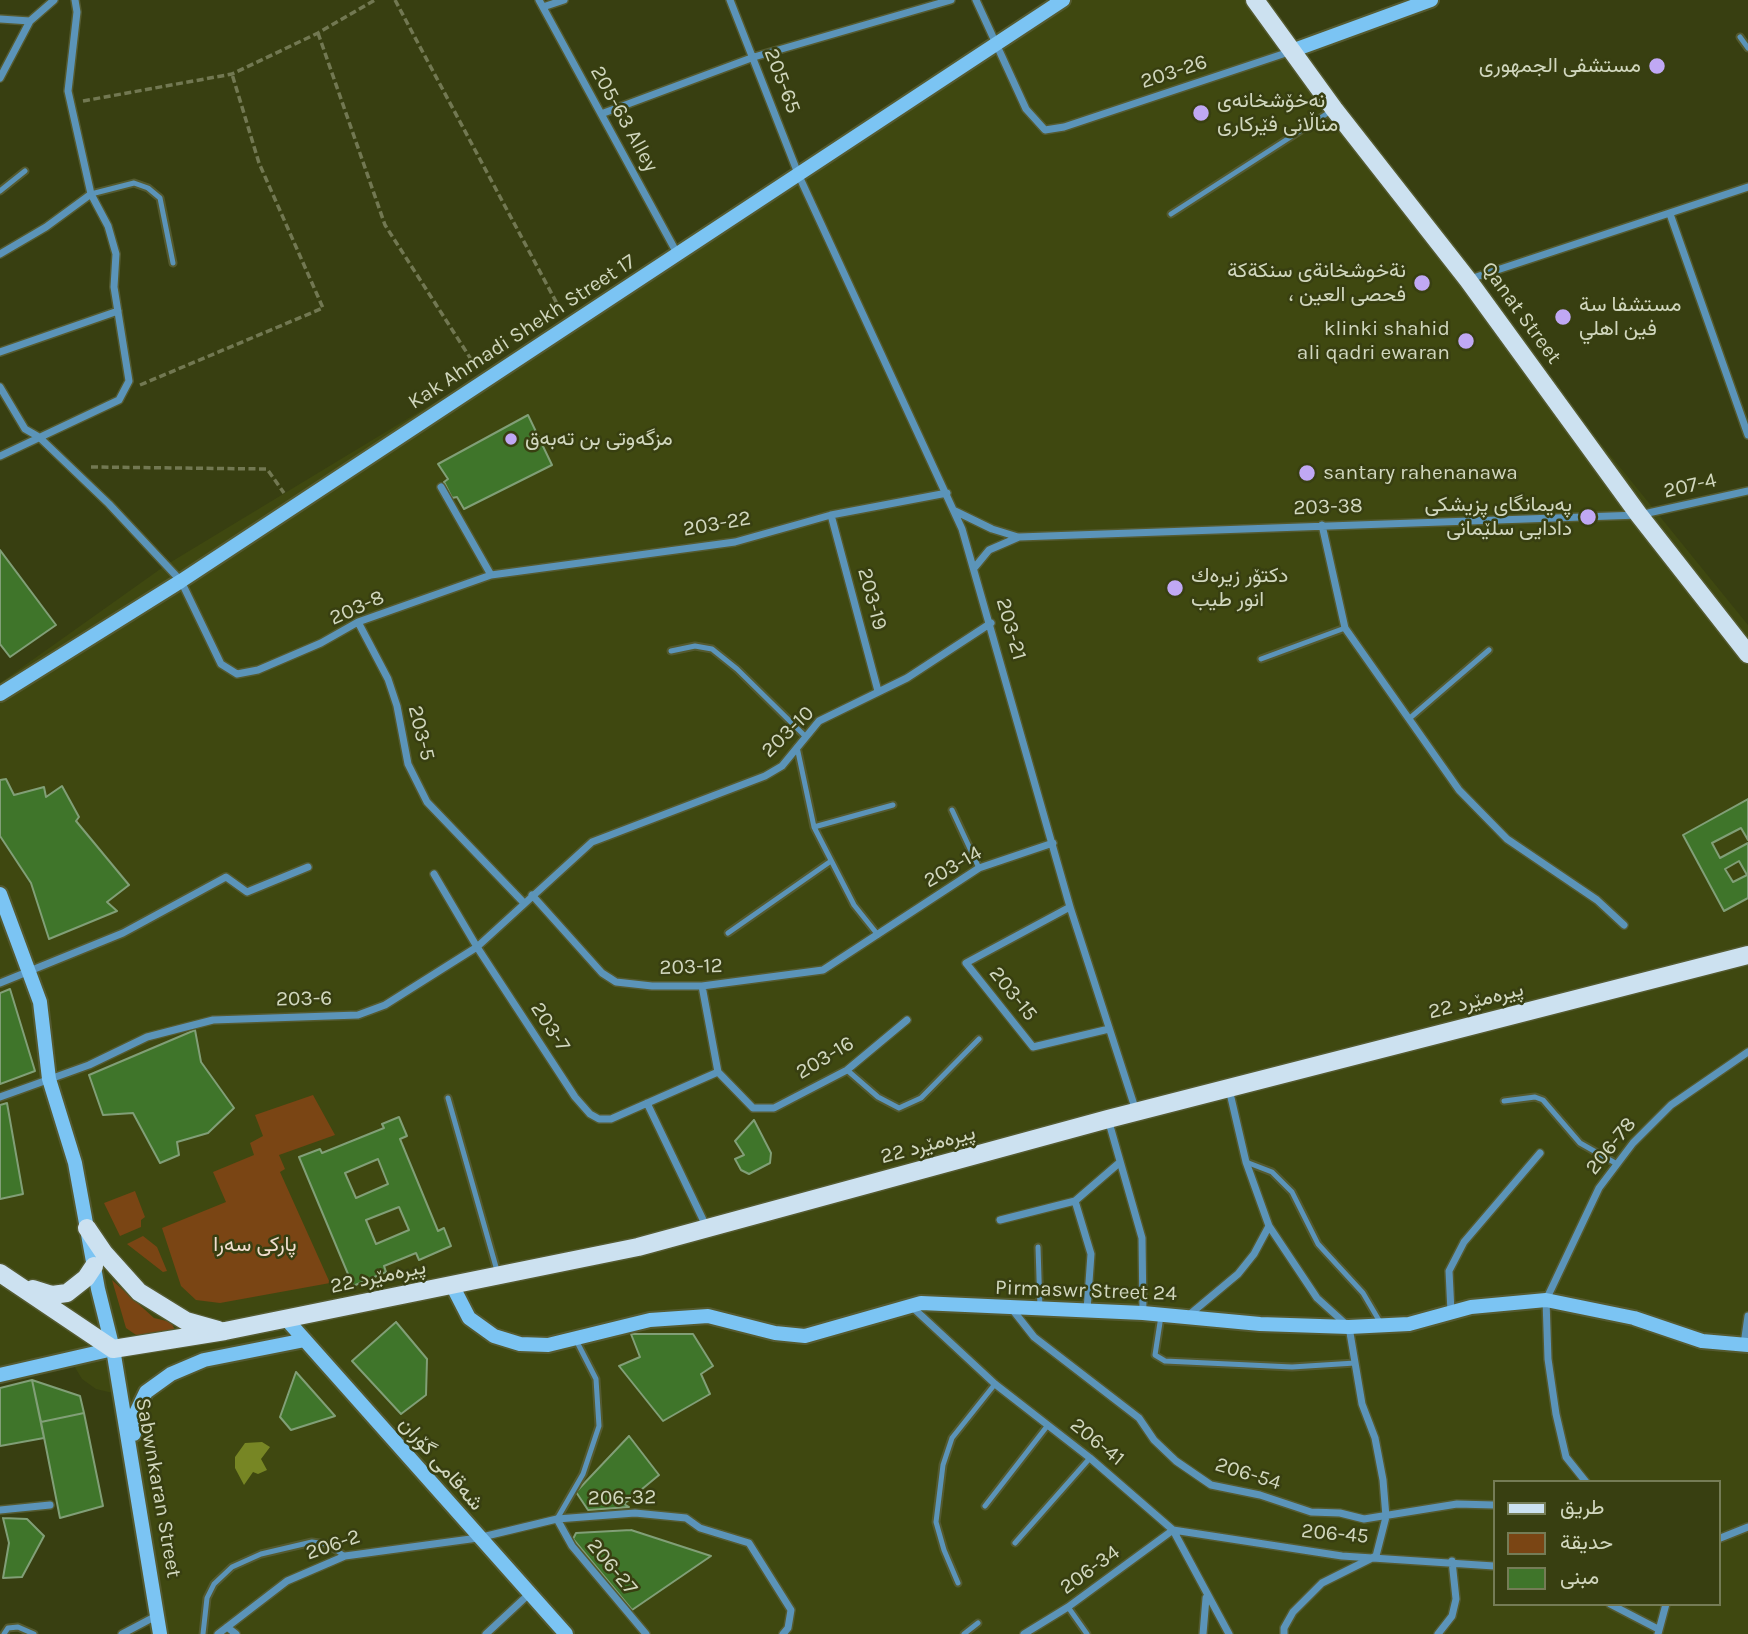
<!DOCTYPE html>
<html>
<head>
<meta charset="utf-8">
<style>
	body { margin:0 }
	#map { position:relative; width:1748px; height:1634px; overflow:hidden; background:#383f11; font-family:Karla,Vazirmatn,sans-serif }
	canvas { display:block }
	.legend { position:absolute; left:1493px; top:1480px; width:228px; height:126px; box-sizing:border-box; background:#383f11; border:2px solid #757c56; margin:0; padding:9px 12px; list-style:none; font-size:21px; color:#d1d7be }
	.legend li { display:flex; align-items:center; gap:14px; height:35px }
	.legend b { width:35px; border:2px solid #757c56 }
</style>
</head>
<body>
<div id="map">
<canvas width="1748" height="1634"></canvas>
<ul class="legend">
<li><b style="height:9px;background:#cce1f0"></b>طريق</li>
<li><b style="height:19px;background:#7a4514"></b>حديقة</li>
<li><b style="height:19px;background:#3f752a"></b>مبنى</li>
</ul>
</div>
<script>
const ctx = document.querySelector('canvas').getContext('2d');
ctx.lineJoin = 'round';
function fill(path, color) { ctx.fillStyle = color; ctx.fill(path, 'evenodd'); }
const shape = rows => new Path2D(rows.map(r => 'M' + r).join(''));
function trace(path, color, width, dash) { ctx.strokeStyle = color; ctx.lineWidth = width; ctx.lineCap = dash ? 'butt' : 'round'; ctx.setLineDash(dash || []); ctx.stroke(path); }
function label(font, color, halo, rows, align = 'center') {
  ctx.font = font + ' Karla,Vazirmatn,sans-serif'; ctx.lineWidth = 5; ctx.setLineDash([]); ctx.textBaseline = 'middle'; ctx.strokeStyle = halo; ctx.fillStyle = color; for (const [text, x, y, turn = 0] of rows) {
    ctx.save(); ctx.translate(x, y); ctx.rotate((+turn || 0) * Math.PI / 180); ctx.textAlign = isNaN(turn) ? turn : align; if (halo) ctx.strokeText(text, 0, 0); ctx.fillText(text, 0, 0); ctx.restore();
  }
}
const built = shape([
	[1058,0,1260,0,1468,280,1748,625,1748,957,513,1280,1748,959,1748,1634,160,1634,121,1395,96,1389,82,1379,73,1364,0,1375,0,683,166,565,678,255],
	[1494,1482,1718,1482,1718,1604,1494,1604]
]);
const green = shape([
	[313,1095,335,1135,279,1155,285,1169,280,1172,330,1283,220,1303,196,1300,181,1286,162,1228,226,1202,213,1172,254,1155,250,1143,263,1136,255,1115],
	[135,1191,145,1217,141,1220,141,1227,120,1236,104,1203],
	[143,1236,157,1247,167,1271,163,1272,127,1244],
	[112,1280,154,1318,171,1322,176,1332,139,1337,126,1328]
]);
const water = shape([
	[262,1442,270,1447,261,1459,267,1470,258,1474,253,1472,244,1485,235,1468,235,1457,245,1443]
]);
const building = shape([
	[528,415,552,465,464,509,457,497,452,498,444,482,448,479,438,464,528,415],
	[0,550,56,625,10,657,0,644,0,550],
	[6,779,14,795,44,787,46,797,62,786,79,817,76,821,129,885,107,902,117,911,49,939,31,883,0,836,0,780,6,779],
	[1748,799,1748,840,1741,828,1712,843,1720,858,1748,843,1748,898,1724,911,1683,835,1748,799],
	[1739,861,1747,875,1733,882,1725,869,1739,861],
	[10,989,35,1071,0,1084,0,993,10,989],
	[195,1030,201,1062,234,1108,208,1133,177,1142,179,1155,160,1163,133,1113,103,1115,89,1075,195,1030],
	[7,1103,23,1194,0,1199,0,1105,7,1103],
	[399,1117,407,1136,400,1139,438,1231,444,1228,451,1246,419,1260,416,1253,384,1266,386,1272,353,1286,299,1157,320,1149,322,1153,384,1128,382,1124,399,1117],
	[378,1159,388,1184,356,1198,345,1173,378,1159],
	[399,1207,409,1230,376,1244,366,1220,399,1207],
	[754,1120,771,1153,770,1163,749,1174,741,1170,735,1159,744,1155,735,1141,754,1120],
	[396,1322,427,1359,426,1395,401,1414,352,1361,396,1322],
	[631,1334,693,1334,713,1366,701,1374,710,1394,663,1421,619,1366,640,1357,631,1334],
	[296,1372,335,1416,291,1430,280,1417,296,1372],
	[32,1380,80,1396,84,1413,41,1422,32,1380],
	[32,1380,44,1438,0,1446,0,1388,32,1380],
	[84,1413,103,1506,60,1518,41,1422,84,1413],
	[629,1436,659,1475,624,1504,629,1507,588,1510,576,1492,629,1436],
	[3,1518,27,1519,44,1536,22,1577,3,1578,9,1543,3,1518],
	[631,1530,711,1556,632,1610,573,1539,576,1533,631,1530]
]);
const path = shape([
	[395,0,562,313],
	[318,33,385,225,476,367],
	[83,101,232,74,318,33,375,0],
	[140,385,323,308,259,163,232,74],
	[91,467,267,469,284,493]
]);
const lane = shape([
	[1740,37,1748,48],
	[0,191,25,171],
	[91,194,134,183,148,188,160,198,173,263],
	[1171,214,1331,111],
	[671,651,695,646,712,649,737,669,806,737],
	[1261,659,1345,628],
	[1410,718,1489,650],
	[797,747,814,827,854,905,878,935],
	[952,810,979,868],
	[814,827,893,805],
	[728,933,831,861],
	[847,1070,878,1097,899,1108,921,1098,979,1039],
	[448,1098,498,1274],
	[1504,1101,1535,1097,1543,1100,1580,1143,1617,1164],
	[1246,1162,1272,1172,1292,1192,1318,1244,1363,1293,1380,1322],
	[1038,1247,1040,1308],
	[1161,1316,1155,1355,1165,1361,1292,1367,1355,1363],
	[985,1506,1048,1425],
	[557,1519,583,1474,599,1426,596,1379,576,1340],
	[1015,1543,1090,1458],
	[958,1583,944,1550,936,1522,943,1465,952,1438,995,1384],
	[1068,1607,1087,1634],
	[4,1634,8,1628,18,1627,34,1634],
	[203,1634,207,1598,214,1584,232,1567,261,1554,312,1542,327,1544,345,1556],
	[964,1634,978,1623]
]);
const street = shape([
	[539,0,678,255],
	[730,0,799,176,962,529,1070,907,1136,1111],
	[976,0,1026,109,1045,130,1064,127,1289,52],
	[543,7,564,0],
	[0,19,30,21],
	[0,78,30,21,54,0],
	[601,114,754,57,951,0],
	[1670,214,1748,435],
	[0,254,46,227,91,194],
	[1470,279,1748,187],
	[0,352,118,311],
	[0,387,25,429,39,437,109,504,181,581,221,664,237,674,258,670,321,643,358,622,491,575,735,542,831,515,947,493],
	[0,456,119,400,129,381,114,287,116,254,108,226,91,194,68,91,77,12,75,0],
	[441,487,491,575],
	[955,511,992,529,1018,537],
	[831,515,878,691],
	[1322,525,1345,628,1459,790,1507,839,1597,900,1624,925],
	[975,567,989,550,1019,537,1639,515,1748,491],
	[358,622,388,679,397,706,408,764,427,802,524,903],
	[434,874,477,947,575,1097,590,1114,599,1119,611,1119,718,1072],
	[532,895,602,973,616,982,652,986,702,986,823,970,979,868,1053,843],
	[1070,907,966,963,1033,1047,1109,1029],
	[0,983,123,933,226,877,247,892,308,867],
	[702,986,718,1072,753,1108,774,1108,847,1070,907,1020],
	[1229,1089,1246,1162,1269,1226,1317,1298,1349,1327,1362,1404,1375,1438,1383,1480,1386,1517,1376,1556,1322,1583,1293,1612,1284,1628,1284,1634],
	[0,1097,89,1065,147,1037,213,1020,358,1015,385,1005,477,947,592,842,765,776,782,766,819,721,907,678,991,623],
	[647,1103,707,1228],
	[1108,1119,1142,1238,1143,1313],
	[1075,1201,1091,1254,1087,1310],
	[1000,1220,1075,1201,1119,1163],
	[910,1305,995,1384,1090,1458,1173,1530,1229,1634],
	[1012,1309,1034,1337,1139,1418,1154,1440,1176,1461,1211,1485,1260,1495,1311,1512,1340,1513,1364,1519,1457,1504,1494,1505],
	[1451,1312,1449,1271,1464,1242,1540,1153],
	[1189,1315,1238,1274,1254,1254,1269,1226],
	[1744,1344,1748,1316],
	[1586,1482,1566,1457,1556,1414,1548,1359,1546,1300,1599,1188,1633,1143,1671,1105,1748,1052],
	[0,1510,50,1505],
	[557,1519,572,1546,646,1634],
	[1173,1530,1342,1556,1494,1566],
	[1718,1539,1748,1527],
	[1610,1604,1658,1629],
	[227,1627,236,1634],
	[122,1634,158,1615],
	[218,1634,287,1581,345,1556,478,1538,557,1519,635,1513,686,1518,700,1528,749,1543,791,1610,788,1628,783,1634],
	[486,1634,529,1594],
	[1024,1634,1068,1607,1173,1530],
	[1203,1634,1206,1598],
	[1438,1634,1452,1616,1456,1599,1452,1561],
	[1658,1634,1666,1604]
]);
const secondary = shape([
	[1294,50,1431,0],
	[0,694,181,581,1063,0],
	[0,894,40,1002,49,1079,75,1163,98,1289,113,1349,160,1634],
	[452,1285,469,1318,494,1336,520,1344,548,1345,650,1320,708,1316,775,1333,805,1336,921,1303,1143,1313,1260,1324,1349,1327,1409,1324,1471,1307,1546,1300,1634,1318,1702,1341,1748,1345],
	[287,1320,566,1634],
	[0,1375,113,1349],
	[134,1434,133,1419,146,1392,171,1374,204,1360,305,1340]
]);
const primary = shape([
	[1255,0,1334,109,1468,280,1639,515,1748,654],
	[87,1228,104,1253,139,1292,186,1321,218,1330],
	[0,1273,113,1349,225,1331,638,1247,1108,1119,1748,955],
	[33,1289,52,1295,67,1293,86,1278,94,1266]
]);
const markers = [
	[1657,66,9,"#c0a8f4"],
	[1201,113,9,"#c0a8f4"],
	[1422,283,9,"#c0a8f4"],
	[1563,317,9,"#c0a8f4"],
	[1466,341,9,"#c0a8f4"],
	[511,439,7,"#c0a8f4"],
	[1307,473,9,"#c0a8f4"],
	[1588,517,9,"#c0a8f4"],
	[1175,588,9,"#c0a8f4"]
];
const poiNames = [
	["مستشفى الجمهورى",1641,66,"right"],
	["نەخۆشخانەی",1217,101],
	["مناڵانی فێركاری",1217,125],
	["نةخوشخانةى سنكةكة",1406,271,"right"],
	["، فحصى العين",1406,295,"right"],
	["مستشفا سة",1579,305],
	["فين اهلي",1579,329],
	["klinki shahid",1450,329,"right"],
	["ali qadri ewaran",1450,353,"right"],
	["مزگەوتی بن تەبەق",525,439],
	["santary rahenanawa",1323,473],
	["پەیمانگای پزیشکی",1572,505,"right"],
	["دادایی سلێمانی",1572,529,"right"],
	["دکتۆر زیرەك",1191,576],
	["انور طیب",1191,600]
];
const streetNames = [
	["203-26",1174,72,-18],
	["205-65",782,81,69],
	["205-63 Alley",624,119,61],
	["Qanat Street",1521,313,54],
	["Kak Ahmadi Shekh Street 17",522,332,-33],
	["207-4",1690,486,-13],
	["203-38",1328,507,-2],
	["203-22",717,524,-10],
	["203-19",872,599,75],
	["203-8",357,608,-24],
	["203-21",1011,629,74],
	["203-10",788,732,-44],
	["203-5",421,733,76],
	["203-14",953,867,-30],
	["203-12",691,967,-2],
	["203-15",1013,994,51],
	["203-6",304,999,-1],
	["22 پیرەمێرد",1476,1001,-14],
	["203-7",550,1027,57],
	["203-16",825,1058,-31],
	["22 پیرەمێرد",928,1145,-15],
	["206-78",1611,1146,-51],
	["22 پیرەمێرد",378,1277,-12],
	["Pirmaswr Street 24",1086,1291,2],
	["206-41",1097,1442,39],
	["شەقامی گۆران",441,1464,49],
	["206-54",1248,1474,17],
	["Sabwnkaran Street",158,1488,80],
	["206-32",622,1498,-1],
	["206-45",1335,1534,5],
	["206-2",333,1545,-19],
	["206-27",612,1567,50],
	["206-34",1090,1570,-36]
];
const parkNames = [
	["پارکی سەرا",255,1245]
];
fill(built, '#3f4810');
fill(green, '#7a4514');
fill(water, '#778624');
fill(building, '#3f752a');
trace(building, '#819f77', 2);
trace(lane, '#545a30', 9);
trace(street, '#545a30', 10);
trace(secondary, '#545a30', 18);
trace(primary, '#545a30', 21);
trace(path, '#727852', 3.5, [7, 3.5]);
trace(lane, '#5b94b9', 5);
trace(street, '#5b94b9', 7);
trace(secondary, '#7bc4f3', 14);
trace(primary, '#cce1f0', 18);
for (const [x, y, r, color] of markers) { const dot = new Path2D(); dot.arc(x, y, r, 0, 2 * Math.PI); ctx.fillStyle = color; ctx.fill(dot); trace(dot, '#383f11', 2.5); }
label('21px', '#d1d7be', '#383f11', poiNames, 'left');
label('21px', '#d1d7be', '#383f11', streetNames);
label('21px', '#f1ddce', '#383f11', parkNames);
</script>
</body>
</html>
